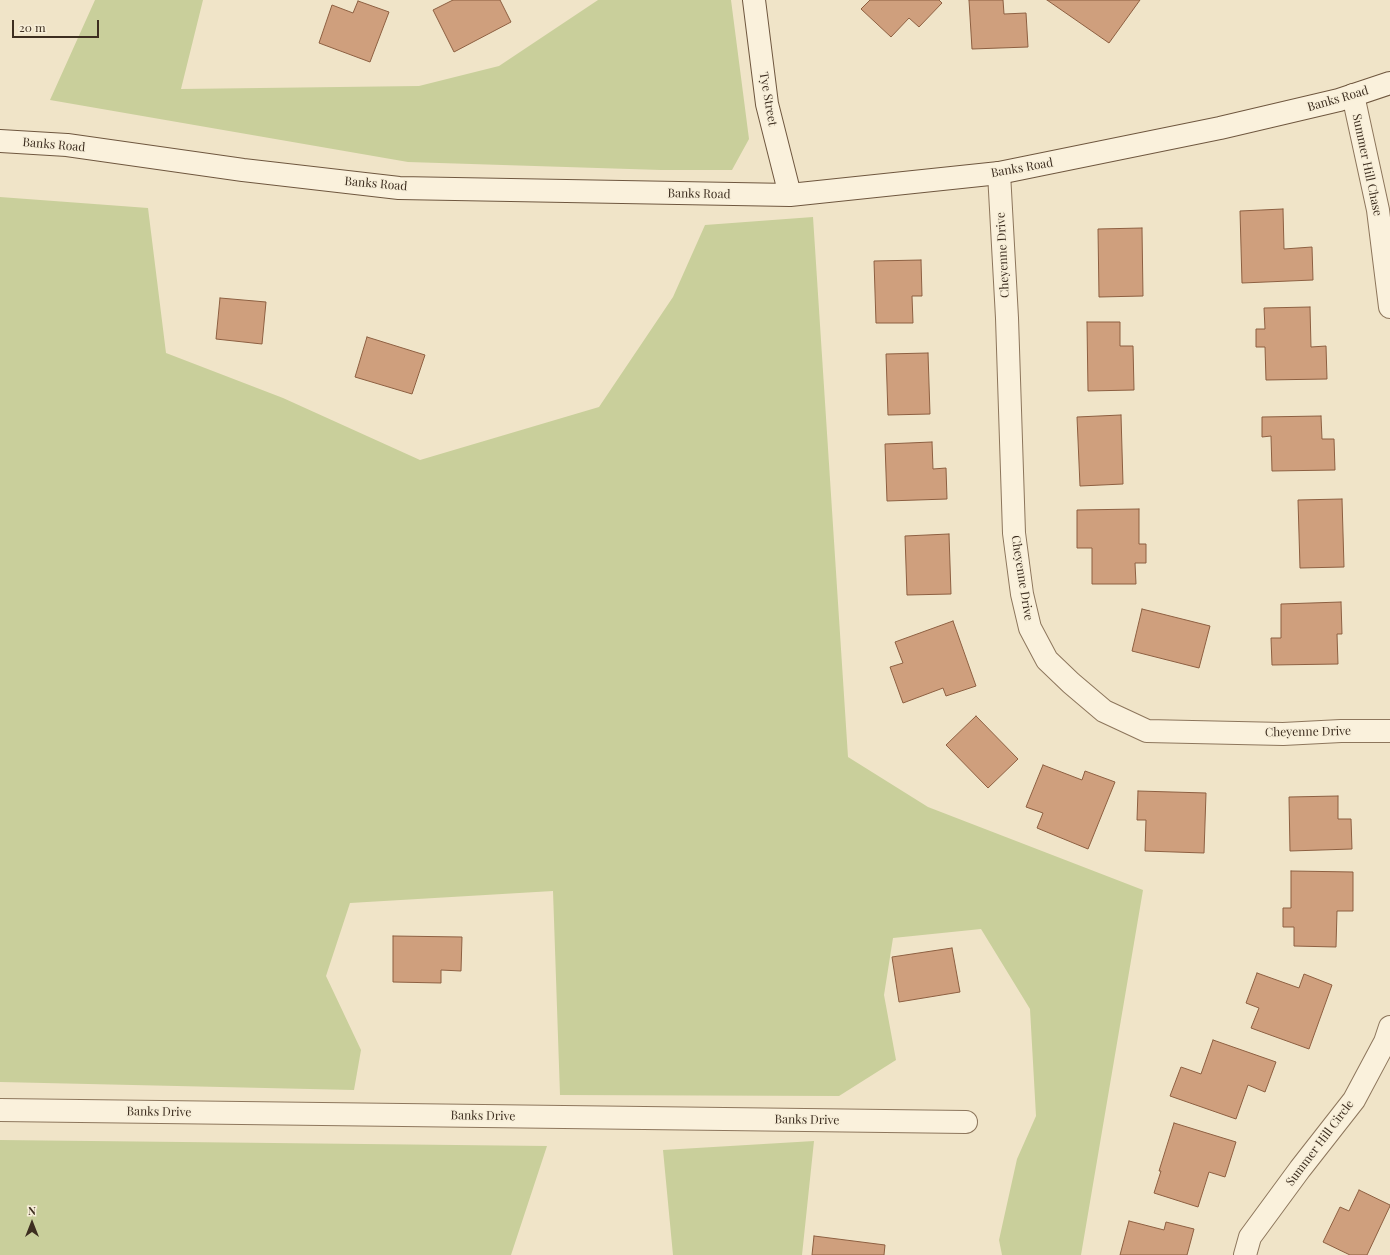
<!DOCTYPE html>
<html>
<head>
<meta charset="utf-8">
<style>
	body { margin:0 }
	#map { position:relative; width:1390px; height:1255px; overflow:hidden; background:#f0e4c8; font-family:"Playfair Display",serif }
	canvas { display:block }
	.north { position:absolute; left:12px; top:1203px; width:40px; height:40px; -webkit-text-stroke:3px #f7eed8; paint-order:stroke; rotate:0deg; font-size:11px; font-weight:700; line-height:16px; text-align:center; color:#3d2e20 }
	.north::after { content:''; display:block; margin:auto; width:14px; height:18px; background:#3d2e20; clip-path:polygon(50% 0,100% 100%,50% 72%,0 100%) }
	.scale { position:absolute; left:12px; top:20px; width:87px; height:18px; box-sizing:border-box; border:2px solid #3d2e20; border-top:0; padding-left:5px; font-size:12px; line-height:14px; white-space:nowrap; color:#3d2e20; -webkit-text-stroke:3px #f7eed8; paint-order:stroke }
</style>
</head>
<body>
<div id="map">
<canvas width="1390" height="1255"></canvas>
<div class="north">N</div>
<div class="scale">20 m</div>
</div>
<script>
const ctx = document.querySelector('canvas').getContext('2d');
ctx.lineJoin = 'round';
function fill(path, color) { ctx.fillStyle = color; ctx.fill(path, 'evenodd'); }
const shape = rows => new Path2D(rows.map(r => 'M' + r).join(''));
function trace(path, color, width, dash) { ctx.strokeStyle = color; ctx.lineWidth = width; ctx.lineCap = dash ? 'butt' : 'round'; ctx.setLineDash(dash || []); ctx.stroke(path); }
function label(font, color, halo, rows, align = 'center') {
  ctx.font = font + ' "Playfair Display",serif'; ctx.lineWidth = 3; ctx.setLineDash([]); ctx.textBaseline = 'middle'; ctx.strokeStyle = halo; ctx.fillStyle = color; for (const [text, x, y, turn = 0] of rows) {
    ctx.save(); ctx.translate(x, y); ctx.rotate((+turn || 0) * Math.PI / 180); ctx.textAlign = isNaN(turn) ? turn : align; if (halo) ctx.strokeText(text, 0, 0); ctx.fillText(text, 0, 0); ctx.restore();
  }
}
const green = shape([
	[95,0,203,0,181,89,419,86,499,66,598,0,731,0,749,139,732,170,661,170,408,162,50,100],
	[0,197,148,208,166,353,283,398,420,460,599,407,673,297,705,225,813,217,848,757,928,807,1143,890,1081,1255,1002,1255,999,1240,1017,1159,1036,1116,1030,1009,981,929,893,938,884,995,896,1060,839,1096,560,1095,553,891,350,903,326,976,361,1050,354,1090,0,1082],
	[0,1140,547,1146,511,1255,0,1255],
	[814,1141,802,1255,673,1255,663,1150]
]);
const building = shape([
	[453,0,500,0,511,22,454,52,433,10,453,0],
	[870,0,939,0,942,3,919,27,909,18,891,37,861,9,870,0],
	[969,0,1003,0,1004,14,1026,13,1028,47,972,49,969,0],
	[1047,0,1140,0,1109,43,1047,0],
	[358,1,389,12,370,62,319,43,332,5,353,13,358,1],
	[1283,209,1284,249,1312,247,1313,280,1242,283,1240,211,1283,209],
	[1142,228,1143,296,1099,297,1098,229,1142,228],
	[921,260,922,296,912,296,913,323,876,323,874,261,921,260],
	[220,298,266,302,262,344,216,339,220,298],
	[1310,307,1311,347,1326,346,1327,379,1266,380,1265,347,1256,347,1256,329,1265,329,1264,308,1310,307],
	[1087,322,1120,322,1120,346,1133,346,1134,390,1088,391,1087,322],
	[367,337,425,355,412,394,355,377,367,337],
	[928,353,930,414,888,415,886,354,928,353],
	[1121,415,1123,484,1080,486,1077,417,1121,415],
	[1321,416,1322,439,1334,439,1335,470,1272,471,1271,436,1262,437,1262,417,1321,416],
	[932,442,933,469,946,468,947,499,887,501,885,444,932,442],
	[1342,499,1344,567,1300,568,1298,500,1342,499],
	[1139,509,1139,544,1146,544,1146,563,1135,563,1136,584,1092,584,1092,548,1077,548,1077,510,1139,509],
	[949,534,951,594,907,595,905,536,949,534],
	[1341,602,1342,634,1337,634,1338,664,1272,665,1271,638,1281,638,1281,604,1341,602],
	[1142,609,1210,626,1199,668,1132,651,1142,609],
	[953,621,976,686,946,696,943,688,903,703,890,667,903,663,895,642,953,621],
	[976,716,1018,759,988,788,946,745,976,716],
	[1043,765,1082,780,1085,771,1115,782,1088,849,1037,828,1043,813,1026,807,1043,765],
	[1138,791,1206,793,1204,853,1145,851,1146,820,1137,820,1138,791],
	[1338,796,1338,819,1351,819,1352,849,1290,851,1289,797,1338,796],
	[1291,871,1353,872,1353,911,1337,911,1336,947,1294,946,1294,927,1283,927,1283,908,1291,908,1291,871],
	[393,936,462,937,461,971,441,970,441,983,393,982,393,936],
	[952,948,960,992,899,1002,892,957,952,948],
	[1257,973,1299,988,1304,974,1332,985,1309,1049,1251,1028,1259,1008,1246,1003,1257,973],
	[1213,1040,1276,1062,1265,1092,1248,1085,1236,1119,1170,1096,1181,1067,1201,1074,1213,1040],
	[1174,1123,1236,1142,1225,1177,1209,1172,1198,1207,1154,1193,1161,1171,1159,1171,1174,1123],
	[1359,1190,1390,1205,1390,1206,1367,1255,1350,1255,1323,1242,1340,1207,1349,1211,1359,1190],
	[1129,1221,1164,1230,1166,1222,1194,1229,1187,1255,1120,1255,1129,1221],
	[814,1236,885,1245,884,1255,812,1255,814,1236]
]);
const street = shape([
	[1353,95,1378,210,1390,307],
	[999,173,1007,318,1014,533,1022,594,1030,628,1047,660,1071,683,1104,711,1147,731,1283,734,1341,731,1390,731],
	[0,1110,966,1122],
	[1245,1255,1250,1237,1300,1169,1354,1100,1385,1042,1390,1027]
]);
const secondary = shape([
	[754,0,767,104,790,195],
	[0,141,67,145,243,170,399,188,790,195,999,173,1220,128,1339,100,1390,83]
]);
const streetNames = [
	["Tye Street",768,99,80],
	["Banks Road",1338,99,-16],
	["Banks Road",54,145,5],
	["Summer Hill Chase",1367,165,78],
	["Banks Road",1022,168,-10],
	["Banks Road",376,184,5],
	["Banks Road",699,194,1],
	["Cheyenne Drive",1003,255,-93],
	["Cheyenne Drive",1022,578,81],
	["Cheyenne Drive",1308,732,-1],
	["Banks Drive",159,1112,1],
	["Banks Drive",483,1116,1],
	["Banks Drive",807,1120,1],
	["Summer Hill Circle",1320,1143,-53]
];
fill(green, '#c9cf9b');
fill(building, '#cf9f7d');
trace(building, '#8d5f41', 1);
trace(street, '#8d765c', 24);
trace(secondary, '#6f573f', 24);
trace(street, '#faf1dc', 22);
trace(secondary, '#faf1dc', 22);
label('12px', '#3d2e20', '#f7eed8', streetNames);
</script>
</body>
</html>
